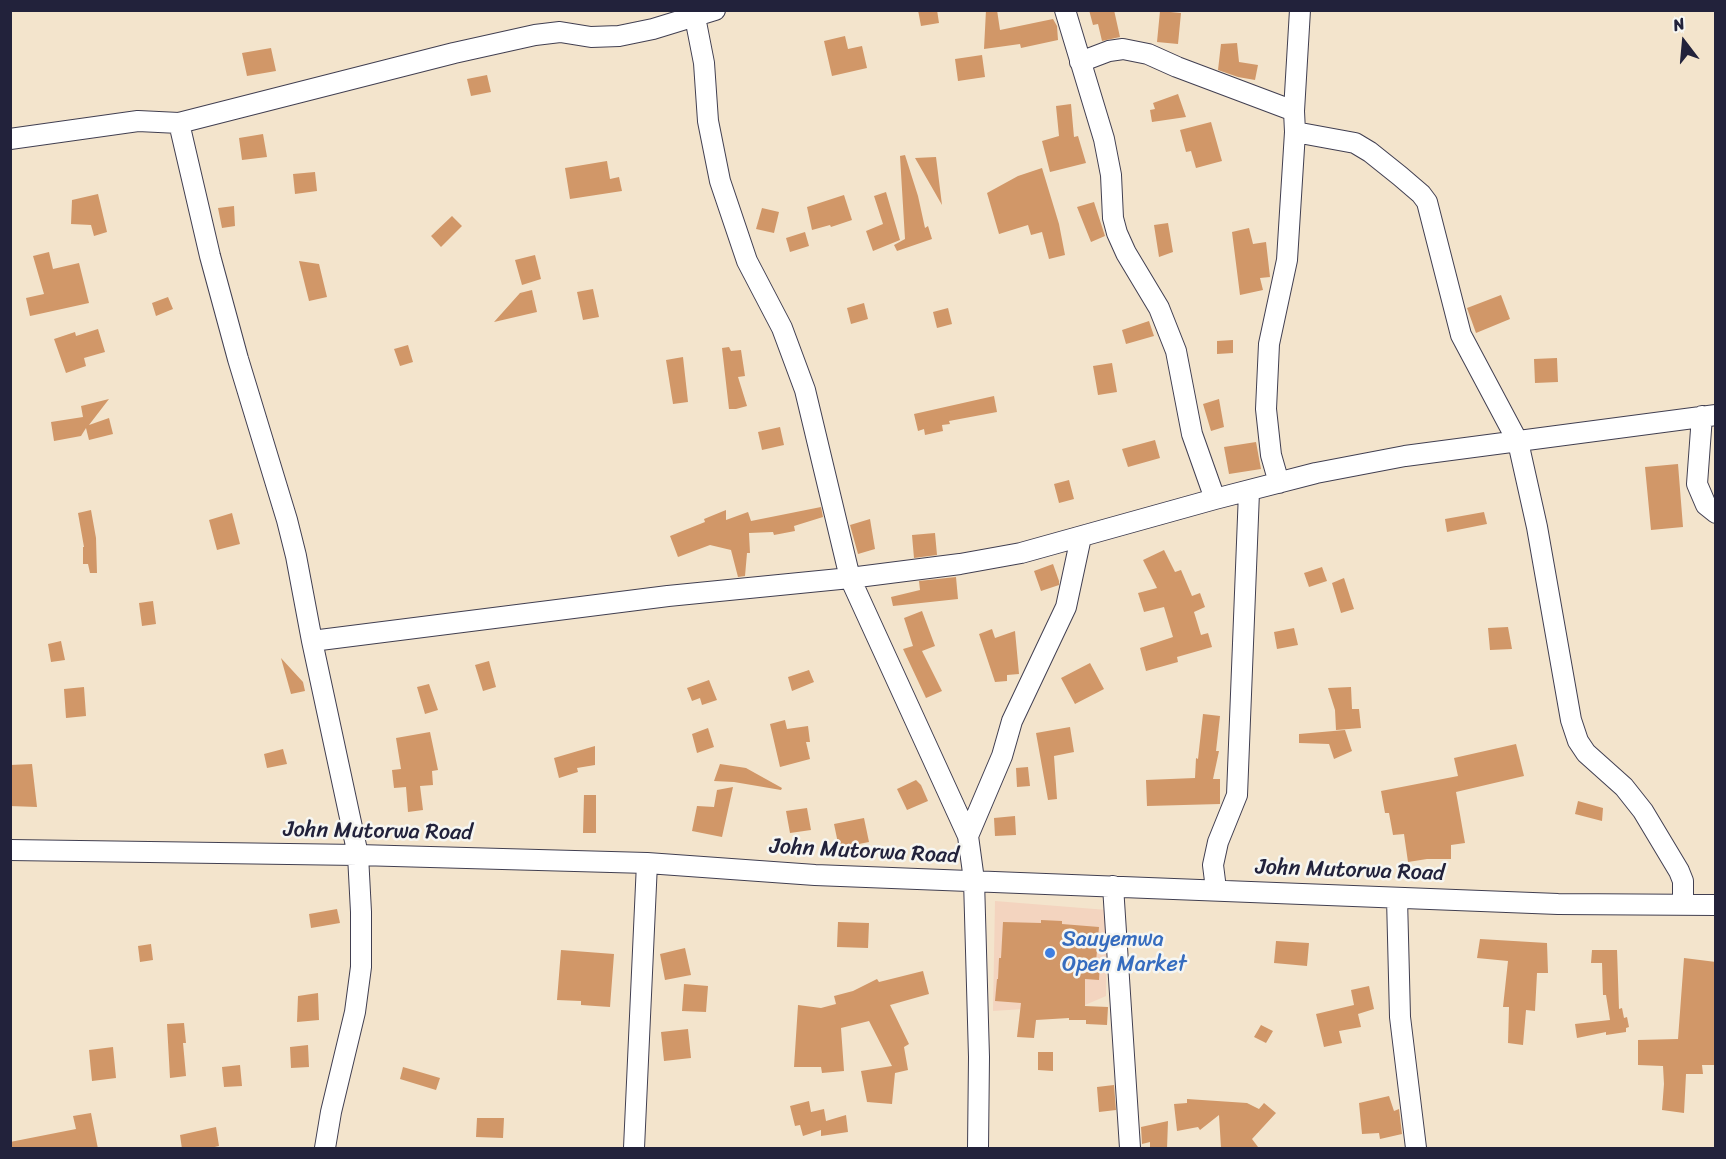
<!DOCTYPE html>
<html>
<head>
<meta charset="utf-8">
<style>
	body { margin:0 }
	#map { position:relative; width:1726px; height:1159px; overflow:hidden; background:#f3e4cc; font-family:Sriracha,sans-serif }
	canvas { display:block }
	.frame { position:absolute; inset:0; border:12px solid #22223b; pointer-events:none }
	.north { position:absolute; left:1654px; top:12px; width:60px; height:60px; -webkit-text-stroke:4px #f6f6f2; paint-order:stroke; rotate:344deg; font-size:16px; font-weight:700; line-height:24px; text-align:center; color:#22223b }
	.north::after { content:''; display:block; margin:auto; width:21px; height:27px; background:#22223b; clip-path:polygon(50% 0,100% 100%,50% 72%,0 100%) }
</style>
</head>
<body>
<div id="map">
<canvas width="1726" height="1159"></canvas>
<div class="frame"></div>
<div class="north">N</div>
</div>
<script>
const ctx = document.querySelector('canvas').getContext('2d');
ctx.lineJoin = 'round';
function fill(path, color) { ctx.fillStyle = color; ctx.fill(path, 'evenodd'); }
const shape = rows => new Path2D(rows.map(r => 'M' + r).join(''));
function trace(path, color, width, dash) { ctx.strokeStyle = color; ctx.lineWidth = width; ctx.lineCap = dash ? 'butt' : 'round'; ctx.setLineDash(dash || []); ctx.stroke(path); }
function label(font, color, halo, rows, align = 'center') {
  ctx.font = font + ' Sriracha,sans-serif'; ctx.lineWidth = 5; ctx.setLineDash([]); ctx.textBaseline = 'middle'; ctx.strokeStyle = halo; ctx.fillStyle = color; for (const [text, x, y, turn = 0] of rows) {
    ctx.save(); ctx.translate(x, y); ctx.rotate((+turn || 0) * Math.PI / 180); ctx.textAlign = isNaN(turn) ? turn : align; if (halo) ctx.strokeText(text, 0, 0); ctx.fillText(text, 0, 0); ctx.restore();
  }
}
const built = shape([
	[995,901,1107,910,1106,996,1085,1005,993,1011]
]);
const building = shape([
	[918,10,937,10,939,23,921,26],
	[986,10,997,10,1000,30,1053,19,1057,26,1058,40,1021,48,1020,44,984,49],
	[1089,10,1114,10,1120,37,1102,41,1098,24,1093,25],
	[1160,11,1181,13,1178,44,1157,42],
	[845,36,848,49,862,46,867,68,832,76,824,41],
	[1237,43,1239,62,1258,65,1255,80,1238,77,1218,70,1221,44],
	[271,48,276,71,247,76,242,53],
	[982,55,985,77,958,81,955,59],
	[487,75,491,92,471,96,467,79],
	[1178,94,1186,117,1152,122,1150,110,1155,109,1153,103],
	[1071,104,1074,137,1078,136,1086,163,1050,172,1042,141,1059,136,1056,106],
	[1211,122,1222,161,1196,168,1191,151,1186,152,1180,130],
	[263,134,267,157,242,160,239,138],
	[905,155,918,196,925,228,928,226,932,239,897,251,894,245,905,239,900,156],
	[936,157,942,205,915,158],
	[607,161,610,179,619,177,622,191,570,199,565,168],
	[1042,168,1059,224,1065,255,1049,259,1042,232,1031,235,1028,225,999,234,987,193,1018,176],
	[315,172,317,191,295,194,293,174],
	[886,192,900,240,873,251,866,231,883,224,874,196],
	[98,194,107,232,94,236,91,225,71,224,72,200],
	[844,195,852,220,831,227,830,225,812,230,807,207],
	[1094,202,1105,236,1091,242,1077,207],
	[234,206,235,226,222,228,218,208],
	[762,208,779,212,774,233,756,229],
	[452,216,462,226,441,247,431,236],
	[1168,223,1173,252,1159,257,1154,225],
	[1249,228,1253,244,1266,242,1270,277,1260,278,1263,290,1240,295,1232,232],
	[805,232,809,246,790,252,786,238],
	[49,252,53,269,79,263,89,303,30,316,26,298,44,294,33,256],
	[535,255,541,279,522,285,515,260],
	[299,261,319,264,327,297,309,301],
	[593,289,599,317,583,320,577,292],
	[532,290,537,312,494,322,520,293],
	[1501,295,1510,319,1476,333,1467,308],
	[168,297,173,309,156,316,152,303],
	[864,303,868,319,851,324,847,308],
	[948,308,952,324,937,328,933,312],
	[1149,321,1154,336,1126,344,1122,330],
	[98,329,105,352,84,358,86,366,66,373,54,339,75,332,76,336],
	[1233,340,1233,353,1217,354,1217,341],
	[408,345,413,362,400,366,394,349],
	[729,347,731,351,741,350,745,376,738,377,747,406,736,409,729,409,722,348],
	[683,357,688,402,673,404,666,360],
	[1557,358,1558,382,1535,383,1534,359],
	[1112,363,1117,392,1098,395,1093,366],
	[994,396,997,412,949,421,950,424,942,425,943,431,925,435,924,429,918,431,914,414],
	[109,399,89,425,109,418,113,434,89,440,86,428,81,436,54,441,51,422,83,417,81,406],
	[1219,399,1224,427,1211,431,1203,404],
	[780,427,784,445,762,450,758,432],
	[1155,440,1160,458,1128,467,1122,449],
	[1256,442,1261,469,1229,474,1224,447],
	[1678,464,1683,527,1651,530,1645,467],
	[1069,480,1074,499,1059,503,1054,484],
	[821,507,823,517,794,526,795,531,774,535,773,532,749,533,750,553,747,553,745,576,738,577,731,550,710,545,678,557,670,536,705,522,704,519,726,510,726,520,748,512,751,521],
	[91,510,96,538,97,573,90,573,88,564,83,564,83,547,84,547,78,513],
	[1484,512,1487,524,1447,532,1445,519],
	[232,513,240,544,217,550,209,520],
	[870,519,875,549,858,554,850,525],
	[935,533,937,555,914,558,912,535],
	[1164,550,1175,572,1181,570,1192,596,1200,593,1205,607,1194,612,1201,635,1208,633,1212,647,1177,657,1178,662,1146,671,1140,648,1173,637,1164,607,1144,612,1138,593,1157,588,1143,560],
	[1053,564,1059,581,1059,585,1041,591,1034,571],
	[1322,567,1327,581,1309,587,1304,573],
	[956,577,958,599,893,606,891,597,920,590,919,581],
	[1344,578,1354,609,1341,613,1332,583],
	[153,601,156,624,142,626,139,603],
	[922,611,935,646,922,651,942,691,926,698,903,649,913,646,904,618],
	[1508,627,1512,649,1490,650,1488,628],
	[1294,628,1298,645,1277,649,1274,632],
	[992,629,995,638,1015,631,1019,674,1007,675,1007,681,995,682,979,634],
	[61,641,65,660,51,662,48,644],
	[281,658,303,682,305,691,291,694],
	[489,661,496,687,483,691,475,665],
	[1090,663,1104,689,1075,704,1061,678],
	[809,670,814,682,792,691,788,677],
	[709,680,717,700,702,705,700,698,692,701,687,688],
	[429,684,438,710,425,714,417,687],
	[84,687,86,716,66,718,64,689],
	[1351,687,1352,709,1359,709,1361,728,1336,730,1335,710,1328,688],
	[1203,714,1220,716,1216,751,1219,751,1213,779,1220,779,1220,804,1147,806,1146,780,1195,778,1196,758,1198,759],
	[785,720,787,729,808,726,810,742,806,742,810,759,780,767,770,724],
	[1070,727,1074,752,1054,756,1057,799,1048,800,1036,733],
	[708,728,714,747,697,753,692,734],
	[1345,730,1352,751,1334,759,1329,744,1299,743,1299,734],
	[430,732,438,770,432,771,433,785,420,786,423,810,408,812,406,787,394,788,392,770,401,769,396,738],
	[1516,744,1524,776,1456,792,1465,843,1451,845,1451,859,1427,859,1408,862,1404,834,1393,835,1389,813,1385,813,1381,791,1458,776,1454,758],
	[595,746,595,765,577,768,578,772,559,778,554,758],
	[283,749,287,764,267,768,264,754],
	[32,764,37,807,10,806,10,765],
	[720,764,746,768,782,788,781,790,734,782,714,781],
	[1028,767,1030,786,1017,787,1016,768],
	[916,780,921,785,928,801,907,810,897,789],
	[733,787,722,837,692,831,697,806,714,807,717,790],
	[584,795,596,795,596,833,583,833],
	[1578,801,1603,808,1602,821,1575,814],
	[807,808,811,830,790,833,786,811],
	[1015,816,1016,835,995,836,994,818],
	[864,818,869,842,839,848,834,824],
	[337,909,340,923,311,928,309,914],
	[1041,920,1062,921,1062,924,1099,927,1096,962,1100,963,1099,980,1085,979,1085,1006,1108,1007,1107,1025,1086,1024,1086,1020,1069,1020,1069,1018,1036,1020,1034,1038,1017,1037,1021,1003,995,1001,997,979,998,979,999,958,1001,958,1003,922,1041,923],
	[838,922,869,923,868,948,837,947],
	[1480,939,1547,943,1548,973,1537,973,1535,1011,1526,1010,1523,1045,1508,1043,1509,1007,1503,1007,1508,961,1477,958],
	[1276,941,1309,943,1307,966,1274,963],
	[151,944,153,960,140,962,138,946],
	[685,948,691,975,665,980,660,954],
	[561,950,614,954,610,1007,581,1005,581,1001,557,1000],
	[1592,950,1617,950,1619,1009,1622,1008,1624,1018,1627,1017,1629,1027,1626,1028,1626,1032,1606,1035,1606,1032,1577,1038,1575,1024,1610,1020,1606,995,1603,995,1602,963,1591,963],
	[1684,958,1716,962,1716,1065,1702,1065,1703,1074,1686,1074,1684,1113,1662,1110,1664,1084,1663,1066,1638,1065,1638,1040,1678,1039],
	[923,971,929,994,890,1005,909,1044,904,1047,908,1070,895,1073,892,1104,867,1102,861,1071,892,1066,869,1021,841,1028,844,1071,822,1073,821,1067,794,1067,798,1005,821,1008,836,1004,834,996,853,991,877,979,879,982],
	[684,984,708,986,706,1012,682,1011],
	[1369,986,1374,1009,1358,1014,1361,1027,1339,1031,1342,1043,1324,1047,1316,1014,1354,1005,1351,990],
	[318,993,319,1020,297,1022,298,996],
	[184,1023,186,1043,183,1043,186,1076,170,1078,167,1024],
	[1261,1025,1273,1031,1266,1043,1254,1037],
	[688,1029,691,1058,664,1061,661,1032],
	[308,1045,309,1067,291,1068,290,1047],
	[113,1047,116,1078,92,1081,89,1050],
	[1038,1052,1053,1052,1053,1071,1038,1070],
	[240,1065,242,1086,224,1087,222,1067],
	[403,1067,440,1078,436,1090,400,1079],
	[1114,1085,1116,1110,1099,1112,1097,1087],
	[1389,1096,1394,1111,1399,1109,1402,1134,1380,1139,1379,1133,1362,1134,1359,1103],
	[1187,1099,1247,1103,1259,1109,1264,1103,1276,1113,1252,1139,1258,1147,1221,1148,1219,1115,1200,1130,1198,1127,1177,1131,1174,1104,1187,1103],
	[809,1101,811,1112,824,1109,826,1121,846,1115,848,1132,821,1136,821,1130,803,1136,800,1125,795,1126,790,1106],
	[91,1113,98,1149,11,1149,10,1142,76,1129,73,1116],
	[477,1118,504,1118,503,1138,476,1137],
	[1168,1121,1167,1149,1150,1149,1150,1142,1142,1144,1141,1127],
	[216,1127,219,1146,206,1149,182,1149,180,1135]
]);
const minor = shape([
	[1065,10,1104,139,1111,175,1113,218,1117,233,1126,253,1159,308,1176,351,1192,434,1215,499],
	[695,17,704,63,708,121,720,181,747,261,782,328,805,390,850,578,968,836,974,880,979,1057,978,1148],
	[1080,62,1109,51,1123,49,1148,54,1177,67,1294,111,1295,132,1287,260,1269,344,1266,409,1271,455,1279,483],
	[1294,111,1300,10],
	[179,123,210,256,238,359,287,520,296,556,312,641,358,855,361,912,361,967,355,1012,331,1112,325,1148],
	[1295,132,1355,143,1370,152,1400,176,1421,194,1427,202,1461,335,1518,442,1537,527,1571,720,1578,741,1586,753,1624,787,1643,811,1679,871,1683,881,1683,905],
	[10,139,138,121,179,123,454,53,535,35,560,32,591,37,619,36,653,29,715,10],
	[1702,416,1697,484,1706,505,1716,513],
	[312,641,668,596,850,578,960,564,1021,553,1215,499,1316,473,1405,456,1716,415],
	[968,836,1002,756,1012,721,1066,607,1081,537],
	[10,850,358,855,647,863,815,875,1558,904,1716,905],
	[1113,886,1130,1148],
	[1216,889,1213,865,1218,842,1237,795,1249,492],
	[1397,898,1400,1017,1416,1148],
	[634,1148,647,863]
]);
const markers = [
	[1050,953,6,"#3f7fe0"]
];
const streetNames = [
	["John Mutorwa Road",378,832,1],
	["John Mutorwa Road",864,852,3],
	["John Mutorwa Road",1350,871,2]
];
const shopNames = [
	["Sauyemwa",1062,940],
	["Open Market",1062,965]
];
fill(built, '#f3d4bf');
fill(building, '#d19768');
trace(minor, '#413f51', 22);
trace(minor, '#fff', 20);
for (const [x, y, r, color] of markers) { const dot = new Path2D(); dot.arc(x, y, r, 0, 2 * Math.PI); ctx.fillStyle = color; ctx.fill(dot); trace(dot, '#f6f6f2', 2); }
label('22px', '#22223b', '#f6f6f2', streetNames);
label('22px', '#366cbe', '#f6f6f2', shopNames, 'left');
</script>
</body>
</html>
